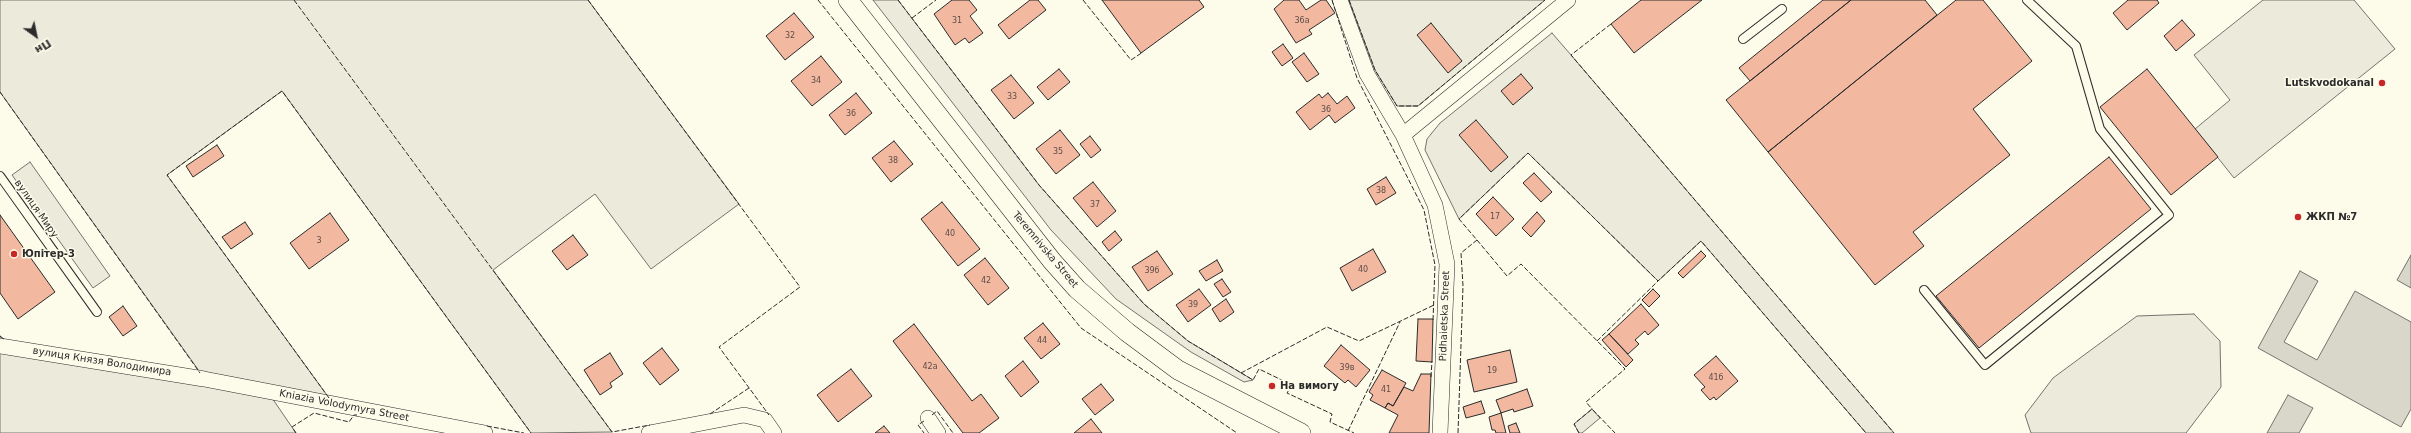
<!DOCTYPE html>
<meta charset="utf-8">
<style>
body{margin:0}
#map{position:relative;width:2411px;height:433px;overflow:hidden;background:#fdfbea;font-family:"DejaVu Sans",sans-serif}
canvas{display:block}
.north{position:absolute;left:16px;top:16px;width:40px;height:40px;-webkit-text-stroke:3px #fdfbea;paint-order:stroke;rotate:147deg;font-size:11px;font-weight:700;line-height:16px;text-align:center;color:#2b2b2b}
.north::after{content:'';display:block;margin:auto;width:14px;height:18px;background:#2b2b2b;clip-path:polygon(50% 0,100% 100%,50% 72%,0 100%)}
</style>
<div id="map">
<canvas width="2411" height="433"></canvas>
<div class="north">Пн</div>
</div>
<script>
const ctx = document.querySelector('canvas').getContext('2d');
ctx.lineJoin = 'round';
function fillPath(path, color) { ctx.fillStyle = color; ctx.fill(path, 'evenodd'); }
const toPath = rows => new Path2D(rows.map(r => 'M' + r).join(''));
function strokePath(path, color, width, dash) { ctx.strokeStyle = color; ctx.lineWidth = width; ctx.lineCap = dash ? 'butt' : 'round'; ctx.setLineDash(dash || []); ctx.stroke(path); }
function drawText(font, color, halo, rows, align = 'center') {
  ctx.font = font + ' "DejaVu Sans",sans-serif'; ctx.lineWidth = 3; ctx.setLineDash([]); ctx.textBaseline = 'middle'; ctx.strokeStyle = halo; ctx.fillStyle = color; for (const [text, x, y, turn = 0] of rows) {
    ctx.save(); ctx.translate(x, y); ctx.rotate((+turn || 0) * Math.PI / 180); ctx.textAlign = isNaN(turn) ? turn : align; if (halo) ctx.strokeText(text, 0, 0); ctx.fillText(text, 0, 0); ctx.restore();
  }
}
const green = toPath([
 [0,0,588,0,739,204,651,269,595,194,493,270,612,432,531,433,282,91,167,175,329,398,202,375,0,92,0,0],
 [873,0,898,0,1039,185,1144,304,1188,341,1253,380,1244,382,1191,352,1116,299,1051,230,873,0],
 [1349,0,1545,0,1418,106,1397,106,1375,70,1349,0],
 [2263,0,2354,0,2395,49,2234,178,2195,129,2230,100,2194,55,2263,0],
 [1552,33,1571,55,1894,433,1866,433,1701,241,1658,281,1528,153,1459,219,1425,150,1427,139,1440,123,1552,33],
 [2194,314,2220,341,2221,387,2186,433,2031,433,2025,415,2053,378,2137,316,2194,314],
 [0,336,2,339,272,398,296,433,0,433,0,336],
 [1592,409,1600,418,1582,433,1579,433,1574,424,1592,409]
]);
fillPath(green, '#ecebdb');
strokePath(green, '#74746e', 1);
const parking = toPath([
 [30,162,110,276,93,288,12,175,30,162]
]);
fillPath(parking, '#eceadb');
strokePath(parking, '#74746e', 1);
const water = toPath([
 [2411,255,2411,288,2397,280,2411,255],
 [2300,271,2318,281,2284,342,2317,360,2355,291,2411,322,2411,409,2401,427,2258,348,2300,271],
 [2288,395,2313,408,2299,433,2267,433,2288,395]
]);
fillPath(water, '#d8d7c9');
strokePath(water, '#74746e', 1);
const building = toPath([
 [952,0,969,0,977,10,970,16,983,33,969,43,965,38,955,45,934,14,952,0],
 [1030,0,1038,0,1046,10,1009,39,998,25,1030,0],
 [1102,0,1199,0,1204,7,1141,53,1102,0],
 [1284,0,1299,0,1306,10,1321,0,1326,0,1335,13,1309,30,1312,34,1296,43,1274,9,1284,0],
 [1641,0,1702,0,1634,53,1611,24,1641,0],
 [1823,0,1851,0,1750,81,1739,68,1823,0],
 [1851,0,1925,0,1937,15,1768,152,1726,100,1851,0],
 [1956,0,1983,0,2032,61,1973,109,2010,155,1913,232,1924,246,1875,285,1768,152,1956,0],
 [2128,0,2157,0,2159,3,2127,30,2113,13,2128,0],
 [794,13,814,37,785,60,766,36,794,13],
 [2182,20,2195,35,2176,51,2164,36,2182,20],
 [1431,23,1462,61,1448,73,1417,35,1431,23],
 [1283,44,1293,58,1282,66,1272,52,1283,44],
 [1304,53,1319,74,1307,82,1292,62,1304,53],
 [821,56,842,82,812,106,791,81,821,56],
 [1059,69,1070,82,1048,100,1037,87,1059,69],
 [2147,69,2218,157,2171,195,2100,107,2147,69],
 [1521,74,1533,88,1513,105,1501,91,1521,74],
 [1011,75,1034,103,1014,119,991,90,1011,75],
 [856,93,872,113,845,135,829,115,856,93],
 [1328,93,1337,104,1347,96,1355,108,1335,123,1329,115,1310,130,1296,112,1319,94,1322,98,1328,93],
 [1476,120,1508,157,1491,172,1459,135,1476,120],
 [1060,130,1080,155,1056,174,1036,149,1060,130],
 [1090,136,1101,150,1091,158,1080,144,1090,136],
 [894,141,913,164,891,182,872,158,894,141],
 [217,145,224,156,193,177,186,166,217,145],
 [2109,157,2151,209,1979,348,1936,296,2109,157],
 [1534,173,1552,192,1541,202,1523,183,1534,173],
 [1386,177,1396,193,1376,205,1367,189,1386,177],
 [1093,182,1116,211,1097,227,1073,198,1093,182],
 [1493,197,1514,219,1496,236,1476,214,1493,197],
 [942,202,980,249,958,266,921,219,942,202],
 [1537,212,1545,221,1531,237,1522,228,1537,212],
 [330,213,349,240,309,269,290,243,330,213],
 [0,215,55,292,18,319,0,293,0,215],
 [245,222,253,234,231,249,222,237,245,222],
 [1115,231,1122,240,1109,251,1102,242,1115,231],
 [573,235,588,255,567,270,552,251,573,235],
 [1373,249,1386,272,1352,291,1340,268,1373,249],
 [1157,251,1173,274,1148,291,1132,267,1157,251],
 [1701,251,1706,256,1683,278,1678,273,1701,251],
 [985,258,1009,288,988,305,964,275,985,258],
 [1217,260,1223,271,1206,281,1199,271,1217,260],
 [1222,279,1231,292,1223,297,1214,284,1222,279],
 [1199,289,1211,305,1188,322,1176,305,1199,289],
 [1653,289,1660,296,1649,307,1642,300,1653,289],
 [1226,299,1234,312,1220,322,1212,309,1226,299],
 [1641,304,1659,325,1648,335,1645,331,1635,340,1639,344,1628,354,1609,334,1641,304],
 [123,306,137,326,123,336,109,317,123,306],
 [1418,319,1433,319,1432,362,1416,361,1418,319],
 [1043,323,1060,344,1041,359,1024,338,1043,323],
 [914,324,972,401,981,394,999,418,979,433,963,433,893,341,914,324],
 [1609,334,1633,360,1626,367,1602,340,1609,334],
 [1341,345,1370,370,1356,387,1348,380,1345,383,1324,366,1341,345],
 [662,348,679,370,660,385,643,363,662,348],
 [1510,350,1517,382,1474,392,1467,360,1510,350],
 [610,353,623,374,610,383,612,387,600,395,584,370,610,353],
 [1716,356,1738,381,1716,400,1714,397,1710,400,1701,390,1705,387,1694,375,1716,356],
 [1023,361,1039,382,1021,397,1005,376,1023,361],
 [851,369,872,396,838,422,817,395,851,369],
 [1382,370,1406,383,1393,406,1388,403,1385,408,1370,400,1373,395,1369,392,1382,370],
 [1421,374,1431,374,1429,433,1389,433,1398,415,1385,408,1388,403,1393,406,1404,387,1413,391,1421,374],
 [1101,384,1114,400,1095,415,1082,399,1101,384],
 [1527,389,1533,406,1514,412,1513,409,1501,413,1496,400,1527,389],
 [1481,401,1485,413,1466,418,1463,407,1481,401],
 [1501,413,1506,433,1496,433,1495,430,1492,430,1489,417,1501,413],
 [1091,419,1102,433,1074,433,1091,419],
 [1516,423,1520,433,1510,433,1508,426,1516,423],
 [884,426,890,433,875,433,884,426]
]);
fillPath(building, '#f2b8a0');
strokePath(building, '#2b2b2b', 1);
const service = toPath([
 [1743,39,1782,9],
 [0,176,97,312],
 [1924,290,1985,365,2169,215,2100,129,2076,46,2027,0]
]);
const minor = toPath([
 [1340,0,1367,74,1403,135,1435,205,1447,264,1440,433],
 [1403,135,1568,0],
 [0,346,204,379,485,433],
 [928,418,938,433],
 [649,433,744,415,765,420,774,433]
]);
const tertiary = toPath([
 [848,0,1052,261,1077,289,1127,332,1178,370,1301,433]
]);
strokePath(service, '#2b2b2b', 10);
strokePath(minor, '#2b2b2b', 16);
strokePath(tertiary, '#2b2b2b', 20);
strokePath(service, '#fdfbea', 8);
strokePath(minor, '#fdfbea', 15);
strokePath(tertiary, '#fdfbea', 19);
strokePath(toPath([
 [294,0,612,432,650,425],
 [588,0,800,287,719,347,769,415],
 [818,0,1081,328,1237,433],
 [898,0,1039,185,1144,304,1188,341,1253,380,1259,369,1292,385,1287,393,1332,414,1330,422,1354,433],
 [1083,0,1131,60,1143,52],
 [1332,0,1357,78,1424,210,1435,265,1433,321],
 [1349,0,1375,70,1397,106,1418,106,1545,0],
 [912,18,936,0],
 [1611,24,1571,55,1894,433],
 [0,92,200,373],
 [1477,240,1507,276,1521,264,1625,369,1586,402,1592,409],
 [0,336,5,340],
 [1597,341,1658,281],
 [1241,373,1327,327,1359,341,1434,305],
 [1431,377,1432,361],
 [329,398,167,175,282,91,531,433],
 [710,414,749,388],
 [932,415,937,411,953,433],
 [924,421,918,425,924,433],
 [487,426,524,433],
 [1348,431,1400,322],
 [296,433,292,427,314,413,349,422,354,415,357,415],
 [1458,433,1463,286,1461,253,1477,240,1459,219,1528,153,1658,281,1701,241,1866,433],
 [1579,433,1574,424,1592,409,1615,433]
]), '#2b2b2b', 1, [5, 2]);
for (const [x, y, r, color] of [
 [2382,83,4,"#c62828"],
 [2298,217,4,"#c62828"],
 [14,254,4,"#c62828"],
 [1272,386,4,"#c62828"]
]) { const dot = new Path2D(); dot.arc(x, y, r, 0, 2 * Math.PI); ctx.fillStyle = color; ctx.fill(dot); strokePath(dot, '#fdfbea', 1.5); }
drawText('8px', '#5d4e48', null, [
 ["31",957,21],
 ["36а",1302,21],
 ["32",790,36],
 ["34",816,81],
 ["33",1012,97],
 ["36",1326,110],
 ["36",851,114],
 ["35",1058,152],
 ["38",893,161],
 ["38",1381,191],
 ["37",1095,205],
 ["17",1495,217],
 ["40",950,234],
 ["3",319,241],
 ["40",1363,270],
 ["39б",1152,271],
 ["42",986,281],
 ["39",1193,305],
 ["44",1042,341],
 ["42а",930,367],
 ["39в",1347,368],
 ["19",1492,371],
 ["41б",1716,378],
 ["41",1386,390]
]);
drawText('bold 10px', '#2b2b2b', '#fdfbea', [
 ["Lutskvodokanal",2374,83,"right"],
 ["ЖКП №7",2306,217],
 ["Юпітер-3",22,254],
 ["На вимогу",1280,386]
], 'left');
drawText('10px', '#2b2b2b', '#fdfbea', [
 ["вулиця Миру",36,209,55],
 ["Teremnivska Street",1045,250,50],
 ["Pidhaietska Street",1445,316,-88],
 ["вулиця Князя Володимира",102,362,9],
 ["Kniazia Volodymyra Street",344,406,11]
]);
</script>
